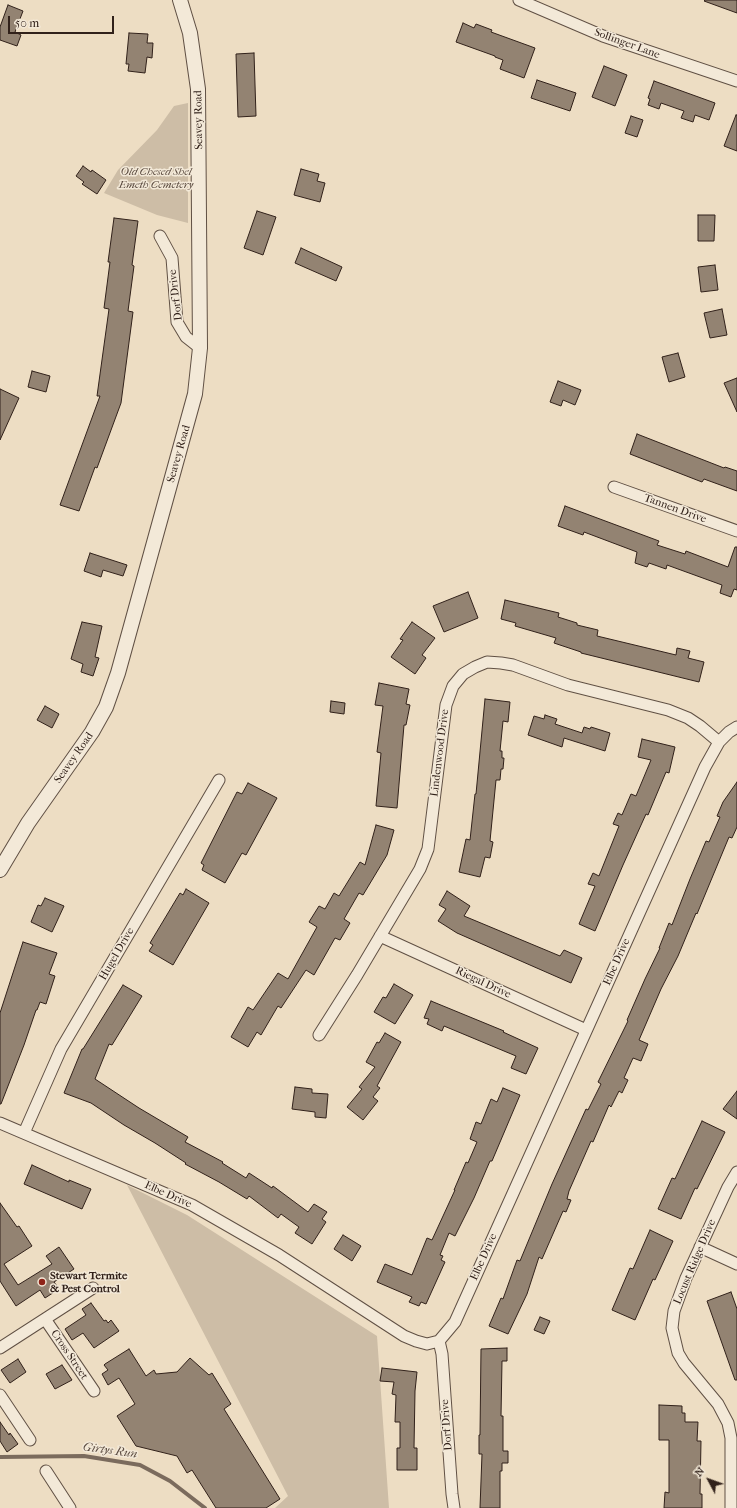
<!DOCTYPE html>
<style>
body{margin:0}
#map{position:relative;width:737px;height:1508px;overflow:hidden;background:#edddc3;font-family:"IM FELL French Canon",serif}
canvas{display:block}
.north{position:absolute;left:689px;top:1460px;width:40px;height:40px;-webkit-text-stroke:3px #f3e9d8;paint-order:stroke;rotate:311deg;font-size:11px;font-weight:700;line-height:16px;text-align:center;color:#31211a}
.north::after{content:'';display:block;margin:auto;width:14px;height:18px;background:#31211a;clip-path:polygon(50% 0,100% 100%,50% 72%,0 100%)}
.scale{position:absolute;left:8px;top:16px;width:106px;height:18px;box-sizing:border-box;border:2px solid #31211a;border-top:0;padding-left:5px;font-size:12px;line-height:14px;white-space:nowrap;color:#31211a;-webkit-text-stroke:3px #f3e9d8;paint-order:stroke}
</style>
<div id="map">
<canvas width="737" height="1508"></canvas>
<div class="north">N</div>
<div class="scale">50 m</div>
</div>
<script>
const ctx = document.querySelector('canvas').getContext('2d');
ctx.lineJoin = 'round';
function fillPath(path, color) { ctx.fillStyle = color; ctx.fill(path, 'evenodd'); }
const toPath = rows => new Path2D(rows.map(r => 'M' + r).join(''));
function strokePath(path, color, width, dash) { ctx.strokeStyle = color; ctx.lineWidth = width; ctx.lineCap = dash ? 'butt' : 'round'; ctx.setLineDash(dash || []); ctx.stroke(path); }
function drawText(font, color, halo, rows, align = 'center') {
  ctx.font = font + ' "IM FELL French Canon",serif'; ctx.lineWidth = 3; ctx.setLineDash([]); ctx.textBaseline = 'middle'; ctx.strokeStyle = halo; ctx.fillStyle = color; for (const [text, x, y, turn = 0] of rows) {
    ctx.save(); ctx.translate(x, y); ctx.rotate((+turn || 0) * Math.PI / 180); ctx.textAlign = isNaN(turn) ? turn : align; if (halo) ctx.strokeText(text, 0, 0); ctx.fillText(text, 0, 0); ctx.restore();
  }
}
fillPath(toPath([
 [188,103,188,223,157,215,104,193,118,170,157,130,174,106],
 [127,1185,187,1215,377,1336,389,1508,275,1508,288,1496]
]), '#cdbda6');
strokePath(toPath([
 [0,1457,84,1456,140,1465,170,1481,205,1508]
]), '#7b6b5d', 4);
const building = toPath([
 [705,0,737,0,737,13,704,1,705,0],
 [8,5,23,11,15,32,21,35,17,46,0,40,0,27,8,5],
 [463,23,474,28,476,24,492,30,491,32,535,48,524,78,500,69,503,60,495,57,495,56,456,42,463,23],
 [129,33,148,34,147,43,153,43,152,58,147,57,145,73,128,71,129,64,126,64,129,33],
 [254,53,256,116,238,117,236,54,254,53],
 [604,66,627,75,615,106,592,97,604,66],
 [537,80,576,93,570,111,531,98,537,80],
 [654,81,715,103,709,120,695,115,693,122,681,118,684,111,661,103,659,109,648,105,650,99,648,98,654,81],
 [736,115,737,115,737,151,724,146,736,115],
 [631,116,643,120,637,137,625,133,631,116],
 [83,166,91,172,92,170,106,180,97,194,82,184,84,182,76,176,83,166],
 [301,169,319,174,317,181,325,183,320,202,294,195,301,169],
 [257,211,276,217,263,255,244,248,257,211],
 [698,215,715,215,714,241,698,241,698,215],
 [114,218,138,221,132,265,134,266,128,311,133,312,121,403,97,468,95,467,79,511,60,505,100,396,97,396,109,309,104,308,110,262,108,262,114,218],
 [301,248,342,267,336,281,295,263,301,248],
 [715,265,718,290,701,292,698,267,715,265],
 [722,309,727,335,710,338,704,313,722,309],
 [678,353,685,377,669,382,662,357,678,353],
 [32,371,50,376,46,392,28,387,32,371],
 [737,378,737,412,724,383,737,378],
 [558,381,581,390,575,405,563,400,561,406,550,402,558,381],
 [0,389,19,398,0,440,0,389],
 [637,434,724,468,725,467,737,471,737,491,704,479,702,482,630,454,637,434],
 [565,506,659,541,657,545,685,554,686,551,728,567,735,547,737,547,737,590,734,589,731,597,720,593,722,585,667,565,666,569,649,563,647,567,635,563,637,552,584,532,583,535,558,526,565,506],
 [90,553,127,565,123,576,103,570,101,577,84,571,90,553],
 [468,592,478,618,444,632,433,606,468,592],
 [505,600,559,613,558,617,577,623,577,625,598,630,597,636,676,655,677,648,690,651,688,658,704,662,699,682,581,653,581,652,554,643,556,638,515,626,516,623,501,619,505,600],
 [82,622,102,626,95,657,99,658,93,676,81,672,83,664,71,659,82,622],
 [412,622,435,638,422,655,426,658,415,674,391,657,403,640,400,639,412,622],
 [379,683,409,689,406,704,410,705,406,725,404,725,397,808,376,806,381,753,377,752,383,706,375,705,379,683],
 [485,699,510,702,508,722,503,721,500,751,502,751,502,758,504,758,503,769,501,769,500,780,496,780,490,841,493,842,490,858,485,857,480,877,459,872,466,839,470,840,475,794,476,794,485,699],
 [331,701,345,703,344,714,330,712,331,701],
 [45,706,59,714,52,728,37,720,45,706],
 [545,715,557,719,555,724,582,733,584,727,590,729,591,727,610,733,605,751,564,738,562,747,528,735,534,716,544,719,545,715],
 [642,739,675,747,669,773,666,772,648,815,646,814,623,865,595,931,579,924,595,886,588,884,593,873,599,876,619,826,613,824,618,813,622,815,631,794,636,796,651,760,638,757,642,739],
 [737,782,737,827,732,838,729,837,697,914,696,913,678,956,661,989,639,1040,648,1044,641,1061,633,1058,624,1078,628,1080,622,1093,619,1091,611,1107,609,1105,593,1142,591,1141,569,1191,567,1199,571,1200,566,1212,563,1211,542,1259,539,1257,527,1294,508,1334,489,1326,501,1298,503,1299,517,1260,520,1261,552,1184,586,1109,588,1110,601,1084,598,1082,628,1021,627,1020,645,979,660,948,659,948,669,923,672,925,690,879,706,841,709,842,720,817,717,816,723,802,737,782],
 [248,783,277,798,246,855,242,853,225,883,202,870,204,865,201,863,237,792,242,794,248,783],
 [376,825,394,830,387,855,363,895,359,893,344,919,350,923,340,940,335,938,314,975,306,970,281,1008,278,1006,261,1035,257,1032,248,1047,231,1037,248,1007,253,1010,278,973,288,979,317,927,309,922,319,906,325,909,334,893,339,896,360,862,365,865,376,825],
 [186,889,209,903,173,965,149,951,153,945,150,943,180,893,183,895,186,889],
 [447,891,470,906,464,916,560,956,564,950,582,958,571,983,457,933,438,921,446,909,439,905,447,891],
 [45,898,64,906,52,932,31,922,38,905,41,906,45,898],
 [23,942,57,953,49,974,55,976,46,1004,40,1002,37,1010,36,1010,24,1045,1,1104,0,1104,0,1013,23,942],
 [394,984,413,995,395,1024,374,1012,383,997,386,998,394,984],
 [123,985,142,996,112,1045,109,1044,95,1079,139,1108,188,1137,185,1142,223,1162,222,1163,246,1178,249,1173,272,1188,273,1186,308,1212,314,1204,327,1212,322,1219,326,1222,312,1244,295,1233,299,1227,281,1214,278,1218,249,1196,247,1199,219,1182,185,1164,186,1163,155,1143,124,1125,91,1103,64,1093,82,1049,83,1049,123,985],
 [431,1001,504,1031,503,1032,538,1048,526,1074,511,1068,516,1056,444,1026,442,1031,427,1024,429,1019,424,1018,431,1001],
 [385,1033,401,1042,377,1086,380,1088,373,1097,378,1101,363,1120,347,1107,362,1089,359,1087,375,1067,366,1062,377,1042,379,1043,385,1033],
 [295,1087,312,1089,312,1093,328,1094,326,1118,315,1117,315,1112,292,1109,295,1087],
 [503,1088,520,1095,492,1161,490,1161,474,1198,455,1236,449,1233,440,1255,443,1256,441,1260,445,1262,426,1304,421,1302,419,1306,409,1302,412,1297,377,1282,385,1264,412,1275,427,1238,432,1240,455,1190,454,1190,466,1162,468,1163,477,1142,470,1139,476,1122,481,1124,491,1099,497,1102,503,1088],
 [737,1091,737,1119,723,1109,737,1091],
 [702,1121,725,1132,697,1189,695,1188,681,1219,658,1209,672,1178,675,1179,702,1121],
 [32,1165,69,1182,69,1180,91,1189,82,1209,24,1184,32,1165],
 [0,1203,17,1227,19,1226,32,1246,4,1264,18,1285,52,1264,46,1256,59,1247,74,1269,54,1282,59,1289,45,1298,40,1290,16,1306,0,1281,0,1203],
 [650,1230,673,1241,655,1280,653,1279,635,1320,612,1310,630,1268,633,1269,650,1230],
 [343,1235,361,1246,352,1261,334,1249,343,1235],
 [731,1292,737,1309,737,1380,735,1380,707,1301,731,1292],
 [91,1303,104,1321,106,1320,108,1323,111,1320,119,1331,94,1348,83,1333,72,1340,65,1329,86,1315,82,1309,91,1303],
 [540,1317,550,1321,544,1334,534,1330,540,1317],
 [507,1348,507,1361,502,1361,501,1416,503,1416,503,1451,508,1451,508,1463,502,1463,502,1471,500,1471,500,1508,480,1508,482,1454,479,1454,479,1435,480,1435,481,1349,507,1348],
 [129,1349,146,1376,154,1370,156,1374,177,1372,190,1358,209,1375,212,1373,231,1404,224,1409,280,1499,266,1508,216,1508,192,1470,187,1473,177,1456,136,1446,117,1416,135,1404,119,1378,108,1385,102,1374,108,1370,104,1365,105,1364,129,1349],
 [18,1359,26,1372,10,1383,1,1370,18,1359],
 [62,1365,72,1380,55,1389,46,1374,62,1365],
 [382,1368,417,1372,415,1391,414,1448,417,1448,417,1470,397,1470,397,1448,400,1448,400,1422,395,1422,396,1395,392,1394,394,1382,380,1381,382,1368],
 [659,1405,682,1406,682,1413,685,1413,685,1422,698,1422,697,1441,701,1441,700,1494,702,1494,702,1508,664,1508,665,1492,669,1493,669,1440,659,1440,659,1405],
 [0,1422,9,1435,10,1433,18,1444,7,1452,0,1441,0,1422]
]);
fillPath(building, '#938372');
strokePath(building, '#31211a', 1);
const minor = toPath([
 [519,0,603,36,737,81],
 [160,236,172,258,177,322,186,337,200,348],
 [614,487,737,531],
 [380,936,586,1030],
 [319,1035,357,975,420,869,428,849,446,705,453,686,463,674,475,667,487,662,501,663,513,665,568,685,668,710,688,718,700,726,719,742],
 [0,1123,192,1205,279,1255,404,1336,416,1341,427,1344,439,1341,455,1322,705,767,719,742,729,732,737,727],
 [24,1133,61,1049,219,780],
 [700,1247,737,1264],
 [45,1319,94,1391],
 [439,1341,442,1354,452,1494,454,1508],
 [0,1348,93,1288],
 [0,1395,30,1440],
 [46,1471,70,1508],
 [731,1508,731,1438,728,1423,718,1404,684,1363,678,1353,672,1328,674,1311,686,1278,728,1187,737,1172]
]);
const tertiary = toPath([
 [0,870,28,823,92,732,106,707,118,673,195,394,200,348,198,89,190,33,180,0]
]);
strokePath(minor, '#605044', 13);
strokePath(tertiary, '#605044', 16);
strokePath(minor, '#f3e9d8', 11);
strokePath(tertiary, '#f3e9d8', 14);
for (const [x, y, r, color] of [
 [42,1282,4,"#8f2418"]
]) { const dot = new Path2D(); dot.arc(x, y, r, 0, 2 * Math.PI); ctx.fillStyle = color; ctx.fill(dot); strokePath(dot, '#f3e9d8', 1.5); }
drawText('11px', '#31211a', '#f3e9d8', [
 ["Sollinger Lane",627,44,20],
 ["Seavey Road",199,120,-91],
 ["Dorf Drive",176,295,-97],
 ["Seavey Road",179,454,-74],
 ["Tannen Drive",675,509,20],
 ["Lindenwood Drive",440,753,-83],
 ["Seavey Road",74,758,-55],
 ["Hugel Drive",117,954,-60],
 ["Elbe Drive",617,962,-66],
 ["Riegal Drive",483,983,25],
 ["Elbe Drive",168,1195,24],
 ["Elbe Drive",484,1257,-66],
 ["Locust Ridge Drive",695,1262,-67],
 ["Cross Street",69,1355,56],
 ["Dorf Drive",447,1425,-94]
]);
drawText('italic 11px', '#58483d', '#f3e9d8', [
 ["Old Chesed Shel",156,172],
 ["Emeth Cemetery",156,185]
]);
drawText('bold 11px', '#31211a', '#f3e9d8', [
 ["Stewart Termite",50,1276],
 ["& Pest Control",50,1289]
], 'left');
drawText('italic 12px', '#5c4c41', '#f3e9d8', [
 ["Girtys Run",110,1451,8]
]);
</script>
